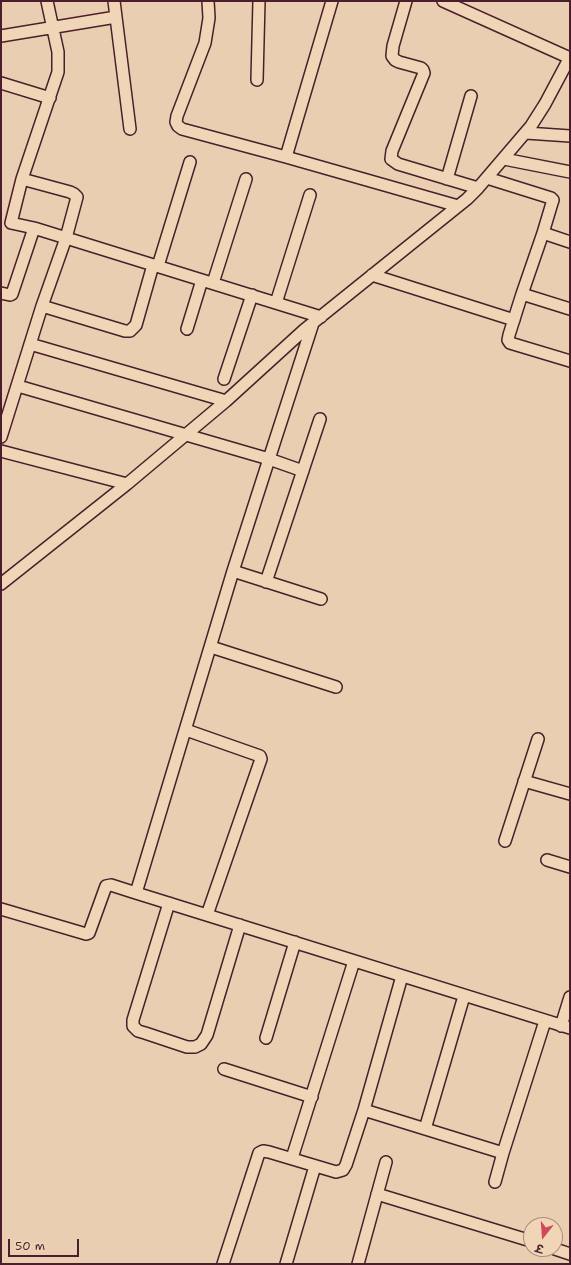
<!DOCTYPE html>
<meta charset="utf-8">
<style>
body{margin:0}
#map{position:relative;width:571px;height:1265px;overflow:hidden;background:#e9ceb1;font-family:"Shantell Sans","Playpen Sans Deva",sans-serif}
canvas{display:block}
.frame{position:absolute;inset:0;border:2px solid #4a1f2b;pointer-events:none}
.north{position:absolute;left:523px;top:1217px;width:40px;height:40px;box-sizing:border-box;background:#f0d5b7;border:1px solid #ae8c7f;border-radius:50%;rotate:197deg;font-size:11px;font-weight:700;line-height:16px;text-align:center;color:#4a1f2b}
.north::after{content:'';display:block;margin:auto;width:14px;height:18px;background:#d1495b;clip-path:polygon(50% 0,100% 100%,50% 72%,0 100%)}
.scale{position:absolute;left:8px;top:1239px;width:71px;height:18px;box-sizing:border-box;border:2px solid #4a1f2b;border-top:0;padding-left:5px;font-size:12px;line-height:14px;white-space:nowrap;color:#4a1f2b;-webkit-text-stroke:3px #f0d5b7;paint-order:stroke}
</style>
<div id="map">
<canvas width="571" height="1265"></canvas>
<div class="frame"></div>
<div class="north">उ</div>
<div class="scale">50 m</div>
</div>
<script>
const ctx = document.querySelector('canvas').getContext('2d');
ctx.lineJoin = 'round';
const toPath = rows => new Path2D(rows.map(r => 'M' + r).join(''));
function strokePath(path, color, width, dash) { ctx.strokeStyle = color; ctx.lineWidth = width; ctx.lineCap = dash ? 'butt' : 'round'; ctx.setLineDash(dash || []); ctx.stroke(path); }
const minor = toPath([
 [47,1,58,52,58,72,22,179,11,223,34,228,321,317],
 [208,1,209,18,205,43,177,116,176,122,178,126,182,129,286,157,458,206],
 [406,1,393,46,392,56,395,60,399,62,421,68,423,70,424,73,392,151,391,159,398,164,478,188],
 [443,1,570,58],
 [116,17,130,129],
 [1,36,116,17,114,1],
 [257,80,259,1],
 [1,83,50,98],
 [526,133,570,136],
 [286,157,332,1],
 [504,159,570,172],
 [487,178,551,198,553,200,552,203,543,233,570,242],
 [22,179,70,192,74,194,77,197,66,238,42,306,125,331,130,331,136,325,153,265],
 [447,179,471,96],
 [543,233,522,294,570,309],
 [158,266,190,162],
 [372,275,514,320],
 [213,283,246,179],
 [1,293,10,295,12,294,34,228],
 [522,294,509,335,508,340,510,343,570,361],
 [276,303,310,195],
 [187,329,202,280],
 [30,344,226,401],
 [224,379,252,295],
 [18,386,269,459,313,323],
 [1,437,42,306],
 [1,451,127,484],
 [303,471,269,459,233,571,136,893,570,1028],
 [233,571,321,599],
 [266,582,320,419],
 [1,584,127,484,226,401,304,330,467,199,478,188,531,126,545,104,570,57],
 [211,647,336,687],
 [186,730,260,756,261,759,207,915],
 [524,781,570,794],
 [505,841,538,739],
 [547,860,570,867],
 [169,903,133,1020,133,1026,138,1031,145,1033,187,1047,195,1047,201,1044,207,1035,240,925],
 [1,909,86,934,89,933,106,886,111,885,136,893],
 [561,1026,570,997],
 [266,1038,295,942],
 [224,1069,312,1097],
 [364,1110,503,1153,545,1021],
 [425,1129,464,996],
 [292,1158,354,961],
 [495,1182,503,1153],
 [377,1194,531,1241],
 [555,1249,570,1254],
 [223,1264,259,1153,263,1151,269,1152,336,1172,343,1170,346,1165,364,1110,402,976],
 [286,1264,315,1166],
 [358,1264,386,1162]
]);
strokePath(minor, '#4a1f2b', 14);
strokePath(minor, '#f0d5b7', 11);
</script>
